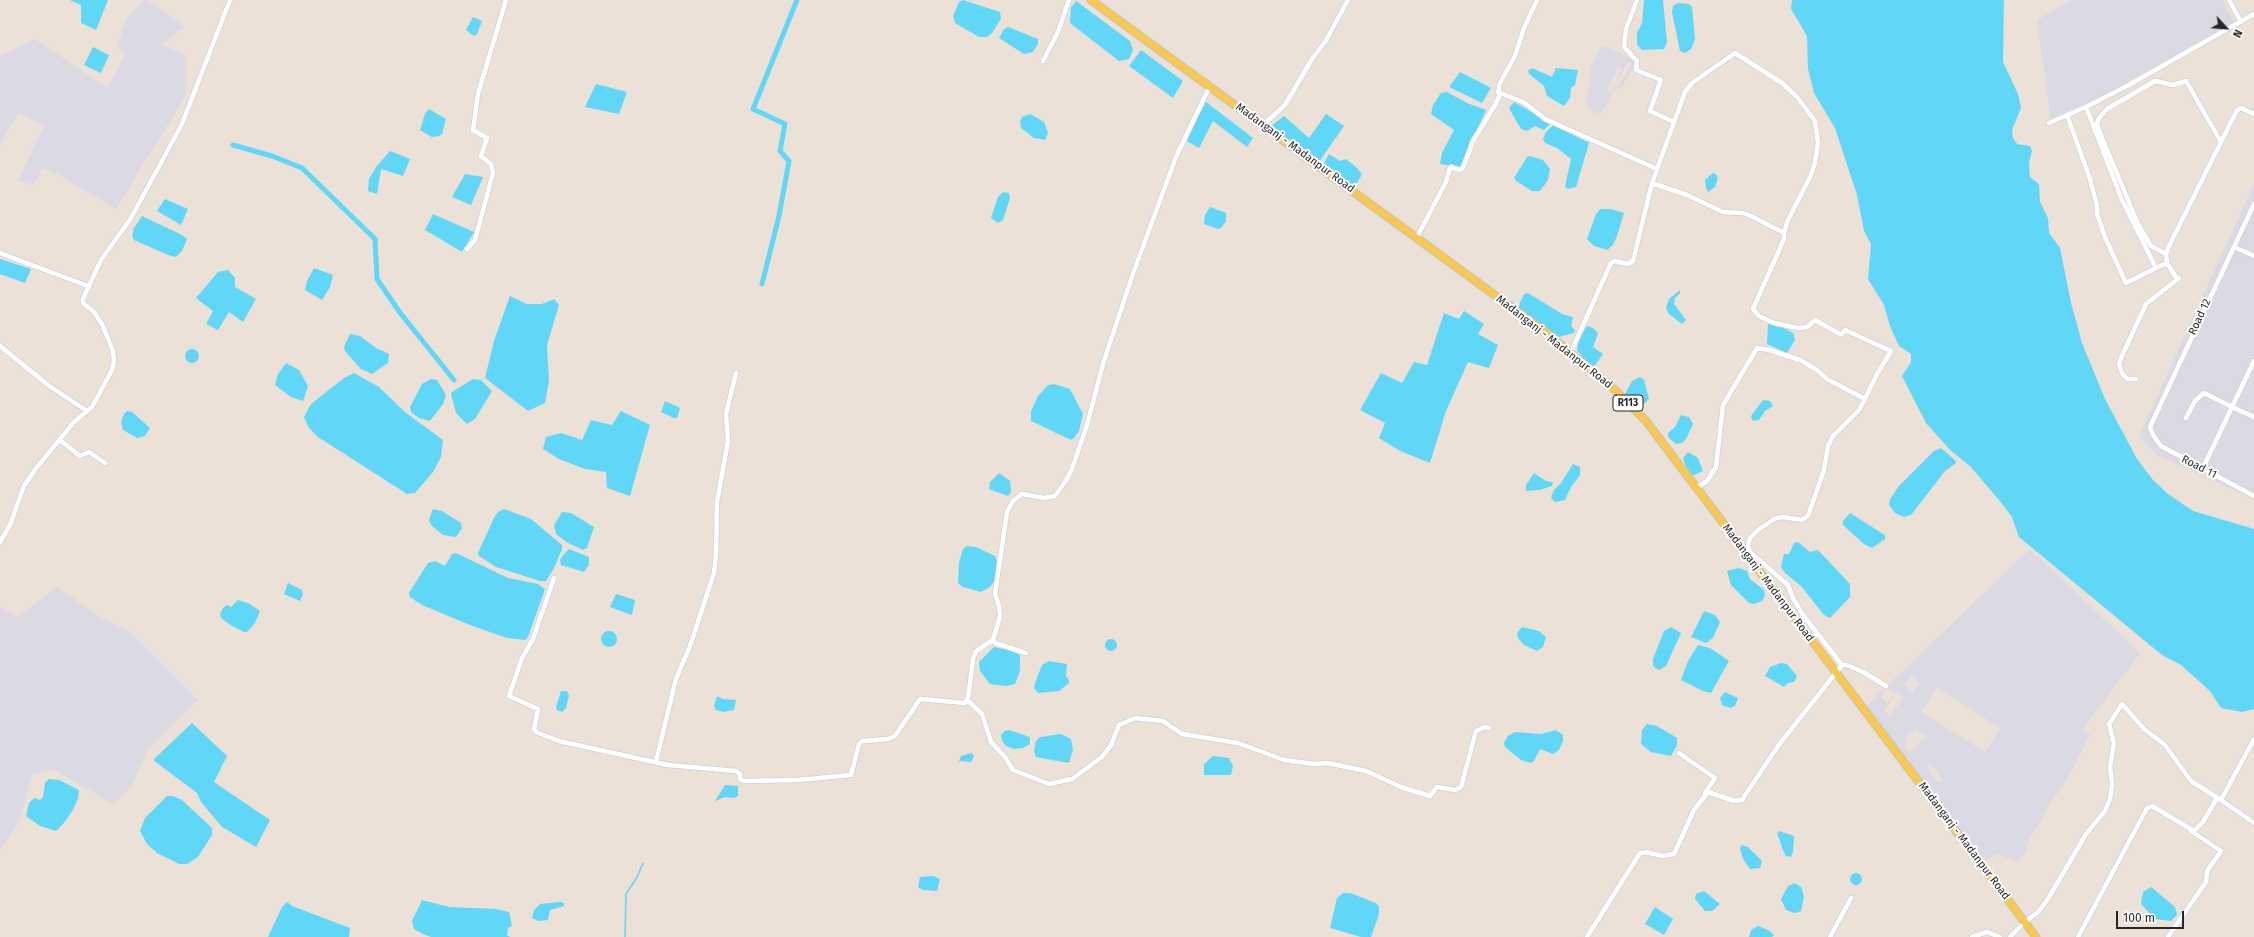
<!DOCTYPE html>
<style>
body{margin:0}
#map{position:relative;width:2254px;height:937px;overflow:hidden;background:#ebe1d7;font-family:"Fira Sans",sans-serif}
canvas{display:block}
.north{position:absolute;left:2206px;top:8px;width:40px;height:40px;-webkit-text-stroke:3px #fff;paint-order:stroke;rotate:116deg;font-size:11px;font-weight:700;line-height:16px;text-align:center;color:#272727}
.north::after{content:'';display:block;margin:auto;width:14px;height:18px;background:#272727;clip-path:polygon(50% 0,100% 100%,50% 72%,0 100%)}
.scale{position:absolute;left:2116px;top:911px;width:68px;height:18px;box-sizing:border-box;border:2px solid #272727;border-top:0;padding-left:5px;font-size:12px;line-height:14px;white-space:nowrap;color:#272727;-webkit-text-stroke:3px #fff;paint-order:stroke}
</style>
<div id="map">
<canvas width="2254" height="937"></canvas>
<div class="north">N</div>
<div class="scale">100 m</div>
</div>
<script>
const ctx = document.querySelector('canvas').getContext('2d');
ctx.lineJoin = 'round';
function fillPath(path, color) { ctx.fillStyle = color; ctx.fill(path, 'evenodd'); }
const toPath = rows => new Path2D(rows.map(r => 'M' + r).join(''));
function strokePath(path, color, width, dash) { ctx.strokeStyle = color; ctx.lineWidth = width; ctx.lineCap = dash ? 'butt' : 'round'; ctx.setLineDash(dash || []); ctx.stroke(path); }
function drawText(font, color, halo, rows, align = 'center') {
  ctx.font = font + ' "Fira Sans",sans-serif'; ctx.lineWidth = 4; ctx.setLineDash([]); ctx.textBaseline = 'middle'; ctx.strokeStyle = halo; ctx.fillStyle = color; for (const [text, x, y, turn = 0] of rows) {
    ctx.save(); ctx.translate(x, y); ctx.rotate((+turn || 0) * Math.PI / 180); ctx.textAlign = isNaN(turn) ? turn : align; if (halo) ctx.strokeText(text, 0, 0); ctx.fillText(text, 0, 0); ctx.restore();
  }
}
fillPath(toPath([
 [144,0,148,0,184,27,162,44,186,56,186,95,116,209,59,175,42,168,34,185,18,181,44,125,18,113,0,145,0,56,35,39,108,88,125,55,117,45,127,18],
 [2072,0,2222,0,2235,23,2108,93,2051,118,2037,20],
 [1604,46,1621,53,1634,62,1633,67,1623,85,1612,92,1604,109,1598,114,1589,109,1586,103,1591,69,1597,53],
 [1628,61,1632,63,1616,89,1614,88],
 [1618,67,1622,69,1611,93,1607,91],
 [2254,184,2254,499,2157,455,2139,436],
 [2030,549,2140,653,2082,730,2090,734,2067,780,2049,805,2027,844,2027,848,2018,862,1998,854,1979,863,1865,707],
 [1912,676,1920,683,1912,692,1904,685],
 [1937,687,2000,728,1985,752,1921,712],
 [1886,688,1895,693,1888,703,1881,697],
 [1896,693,1903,698,1890,716,1884,711],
 [1915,730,1927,736,1909,753,1904,747,1908,742,1905,739],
 [1930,764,1943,779,1939,783,1926,768],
 [57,587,102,618,128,630,198,700,146,752,131,787,113,804,53,769,32,775,19,822,0,850,0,606,18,617]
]), '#dbd9e2');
fillPath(toPath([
 [70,0,108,0,96,30,81,23,81,5],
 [963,0,1000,12,1001,19,992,33,987,37,979,37,955,23,953,16,959,2],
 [1644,0,1663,0,1667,42,1664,49,1642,50,1637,45,1637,33,1642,23],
 [1792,0,2004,0,2003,62,2018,94,2021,108,2012,130,2013,138,2017,144,2030,146,2032,151,2029,163,2030,177,2039,184,2040,202,2048,218,2049,233,2060,248,2071,303,2082,343,2105,399,2137,459,2153,480,2168,494,2193,511,2254,529,2254,709,2242,712,2221,708,2210,691,2181,665,2162,655,2019,537,2012,517,1999,500,1970,466,1950,450,1926,423,1902,376,1911,362,1911,354,1899,346,1890,326,1884,305,1868,279,1871,244,1864,231,1857,195,1835,128,1814,93,1808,69,1807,36,1791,9],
 [1076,1,1130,41,1133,50,1129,59,1119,61,1070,23,1071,8],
 [1678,3,1689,4,1692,7,1695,39,1691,49,1685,53,1680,51,1672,12,1673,6],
 [473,17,482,21,477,34,474,36,466,30],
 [1008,27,1038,39,1038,44,1033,52,1024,54,999,38,1004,29],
 [93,47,109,55,101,73,84,65],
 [1141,50,1183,81,1173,98,1129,66],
 [1532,68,1552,77,1556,68,1578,70,1575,85,1571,88,1570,98,1564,106,1547,96,1544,86,1529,74,1528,71],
 [1460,72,1491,88,1482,103,1449,87],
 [596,84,627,92,619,114,585,107],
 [1447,92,1467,103,1486,110,1460,167,1440,164,1442,153,1454,130,1431,114,1433,105,1441,93],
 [1206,102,1253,138,1247,147,1213,121,1199,148,1185,140],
 [1514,102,1549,122,1549,125,1544,130,1535,126,1527,131,1521,129,1509,108],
 [429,109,446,119,442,134,439,136,432,137,420,130,425,114],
 [1030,114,1044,122,1048,133,1045,140,1034,138,1021,128,1020,121,1022,117],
 [1326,114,1344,126,1319,162,1271,126,1284,116,1309,138],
 [1553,125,1589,143,1576,187,1568,189,1565,187,1571,159,1557,148,1545,143,1543,139,1546,132],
 [390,151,410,159,403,176,381,169,377,194,368,191,369,179,377,166],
 [1329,154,1340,161,1346,159,1356,167,1362,174,1357,183,1353,185,1345,182,1323,165],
 [1530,156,1543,160,1550,169,1548,180,1540,191,1532,191,1516,181,1514,178,1527,157],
 [1713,173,1716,174,1718,178,1715,187,1708,192,1706,188,1705,180],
 [465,174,483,177,471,205,452,197],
 [1003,192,1009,193,1010,198,1003,220,998,223,991,218,998,197],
 [165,199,188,209,181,225,157,211],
 [1210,207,1226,213,1226,221,1221,228,1218,229,1204,224,1205,215],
 [1600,209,1611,209,1624,213,1617,236,1613,245,1607,250,1594,246,1587,239,1596,214],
 [433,214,474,232,462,252,425,230],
 [142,216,182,235,187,239,182,251,176,257,168,255,134,240,132,236,134,228],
 [0,259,31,269,25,283,0,274],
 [314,268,333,275,330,287,322,300,305,290,307,281],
 [228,270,235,278,235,287,256,299,243,322,229,312,218,330,206,324,213,311,196,298,218,272],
 [1680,290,1680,293,1675,298,1674,304,1686,320,1682,324,1669,314,1666,308,1669,299],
 [1528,293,1562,314,1573,317,1571,326,1575,330,1574,333,1559,337,1522,312,1519,308,1520,302,1524,294],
 [510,296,527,304,542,304,554,299,559,305,547,345,549,381,545,403,528,411,485,378,494,341],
 [1464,311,1484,324,1478,334,1498,345,1489,368,1468,362,1446,411,1430,463,1400,451,1379,438,1385,423,1360,410,1381,373,1402,383,1414,362,1427,365,1444,313,1459,319],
 [1770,323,1782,327,1793,333,1795,340,1787,353,1767,344,1768,325],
 [1587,326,1593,328,1598,333,1593,347,1603,354,1594,367,1589,365,1577,350,1579,339],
 [350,334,360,336,376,348,389,354,388,363,372,374,361,369,345,351,344,347],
 '185 356a7 7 0 1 1 14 0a7 7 0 1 1-14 0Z',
 [286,363,299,370,308,386,303,401,291,397,275,385,278,374],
 [354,373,379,387,406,413,443,440,441,457,433,472,415,493,407,494,318,437,309,428,304,417,311,404,344,378],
 [1640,377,1644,380,1649,399,1644,404,1633,406,1626,400,1625,394,1632,381],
 [431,379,437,380,446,395,443,404,430,421,419,418,411,412,410,407,422,384],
 [473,379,481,380,492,391,475,419,467,424,456,413,451,394,452,392],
 [1054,384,1070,389,1083,414,1079,431,1074,438,1071,440,1031,421,1031,411,1038,396,1048,385],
 [1763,400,1770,401,1773,406,1765,411,1759,420,1753,421,1751,416],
 [665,401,680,408,677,418,674,418,661,412],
 [127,411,132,412,150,428,145,436,137,438,123,430,121,422,124,414],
 [621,411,650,425,630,496,607,488,606,472,585,469,559,459,543,449,546,437,561,433,582,440,591,420,612,425],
 [1681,415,1689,417,1693,424,1686,439,1682,443,1676,444,1668,437,1668,433,1675,427],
 [1941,448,1956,461,1956,463,1945,471,1911,515,1904,517,1895,513,1889,505,1890,499,1899,486,1934,451],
 [1688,452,1698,458,1703,471,1694,475,1688,473,1683,458],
 [1573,464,1580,467,1580,475,1571,487,1565,500,1555,502,1551,498,1554,490,1561,483],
 [999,473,1010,481,1011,492,1008,496,989,489,990,482],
 [1534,473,1546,481,1553,482,1552,486,1540,490,1526,491,1526,485],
 [433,509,442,511,461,523,462,528,456,537,443,535,432,526,429,520],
 [504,509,531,519,562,545,562,549,554,568,546,581,540,581,496,567,479,556,478,553,494,518,498,512],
 [562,512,571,513,594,527,587,548,583,550,568,543,556,534,554,525],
 [1850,513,1883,534,1885,535,1885,539,1872,548,1864,544,1843,525,1843,521],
 [1798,542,1810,552,1818,550,1850,584,1850,597,1830,618,1824,615,1801,586,1785,573,1781,567,1784,554,1789,554,1794,543],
 [967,546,976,547,995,556,997,562,996,578,990,587,981,592,963,587,958,583,959,563,963,549],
 [569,549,589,557,589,565,584,572,561,565,560,560,563,555],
 [456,553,508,578,538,584,545,589,528,637,525,640,507,638,470,625,422,605,410,597,409,593,428,563,435,561,445,566,452,554],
 [1739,568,1747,571,1750,579,1764,590,1765,596,1762,601,1754,604,1749,603,1731,585,1727,571],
 [288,583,302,590,303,594,300,601,284,594],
 [616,594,635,600,632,615,610,607],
 [238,600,250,604,260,611,255,623,247,632,244,632,232,626,221,618,220,614,223,608,227,605,231,607],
 [1704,611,1715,615,1720,622,1713,638,1706,643,1691,637],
 [1522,627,1539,631,1546,637,1543,647,1537,651,1524,645,1518,638,1517,633],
 [1671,627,1681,633,1666,666,1659,670,1653,666,1653,659,1664,631],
 '601 639a8 8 0 1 1 16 0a8 8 0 1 1-16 0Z',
 '1105 645a6 6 0 1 1 12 0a6 6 0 1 1-12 0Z',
 [1698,645,1710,648,1729,661,1711,693,1703,691,1681,680,1688,661],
 [994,647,1008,650,1020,655,1020,671,1015,684,1006,686,990,684,980,671,979,662],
 [1049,661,1067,664,1066,676,1069,680,1069,683,1059,691,1038,693,1034,688,1035,683,1042,665],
 [1781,663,1787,664,1797,676,1794,682,1788,683,1784,687,1765,676,1770,667],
 [561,691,567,691,569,695,566,708,562,712,557,710,556,707],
 [1725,692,1738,698,1735,706,1730,708,1722,705,1720,698],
 [717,696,723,699,736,700,734,710,724,712,716,710,714,706],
 [192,723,227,756,214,782,270,820,256,847,222,827,201,802,197,793,153,760],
 [1647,724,1657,726,1677,738,1677,745,1671,756,1651,752,1641,744,1642,730],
 [1009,730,1030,737,1030,744,1023,748,1014,749,1006,746,1002,741,1001,735,1005,731],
 [1556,730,1563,735,1563,741,1559,750,1553,754,1540,749,1534,761,1531,763,1521,760,1505,747,1504,743,1508,736,1515,732,1541,734],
 [1061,734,1071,739,1073,750,1069,763,1036,757,1034,750,1036,741,1040,737],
 [971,753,974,756,971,762,959,761,961,756],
 [1213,756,1229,758,1233,766,1231,775,1204,775,1204,764],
 [49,779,59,780,79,790,78,798,73,810,63,824,56,831,40,826,26,816,29,803,34,798,40,800,43,797,45,783],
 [725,785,738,786,738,796,734,798,725,797,715,801],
 [167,796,173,796,182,800,212,828,212,835,198,857,187,864,179,864,157,853,147,844,140,831,145,818],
 [1779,831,1794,836,1793,852,1791,857,1786,856,1783,850,1777,833],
 [1742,845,1748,847,1762,861,1760,868,1750,869,1743,859,1740,848],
 '1850 879a6 6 0 1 1 12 0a6 6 0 1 1-12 0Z',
 [933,876,940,879,937,891,923,890,918,887,920,877],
 [1795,883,1801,887,1804,896,1801,911,1795,913,1786,910,1781,899,1788,886],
 [2151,887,2175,907,2177,915,2171,921,2155,919,2141,904,2143,892],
 [1704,891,1720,904,1712,911,1705,911,1695,899,1696,894],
 [1343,893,1350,893,1376,903,1379,907,1379,914,1371,937,1361,937,1330,928,1337,898],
 [422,900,449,907,496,909,509,912,512,926,508,928,507,935,510,937,431,937,423,934,414,929,412,921],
 [287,902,292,906,350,928,349,937,268,937,282,907],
 [560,902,564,903,564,906,550,910,548,920,538,921,532,918,534,910,540,904],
 [1655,907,1673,919,1664,935,1645,924],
 [1758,926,1768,930,1774,935,1772,937,1749,937,1751,930]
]), '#60d7f7');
strokePath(toPath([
 [625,937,626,894,637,877,643,863]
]), '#60d7f7', 1.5);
strokePath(toPath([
 [233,145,272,156,302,168,375,239,377,279,401,314,454,380],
 [762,284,779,216,789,161,780,151,785,124,753,109,797,0]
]), '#60d7f7', 5);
const minor = toPath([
 [1637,0,1626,29,1624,47,1637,61,1636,70,1661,80,1650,111,1674,122],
 [2229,0,2241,22],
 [1043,61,1058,32,1069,0],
 [1498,92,1525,103,1545,119,1657,169],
 [2086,107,2122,200,2156,268,2167,263],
 [2067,115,2090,179,2097,206,2097,214,2105,237,2126,283,2156,268],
 [2049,123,2086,107,2127,86,2254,14],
 [1263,125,1285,105,1312,59,1325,42,1348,0],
 [1652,183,1687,195,1723,212,1743,213,1751,216,1784,233,1784,239,1753,309,1759,316,1774,323,1798,328,1807,327,1815,320,1840,334,1842,334,1845,330,1891,351,1876,376,1865,399],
 [2254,204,2150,427,2153,435,2161,446,2254,496],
 [1417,237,1446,182,1450,168,1451,167,1460,170,1463,168,1473,141,1495,105,1499,97,1499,85,1515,56,1524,28,1537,0],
 [2234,247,2254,256],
 [467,249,475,240,493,173,491,164,481,156,487,138,473,130,478,94,506,0],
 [0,253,88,286],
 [2166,254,2151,246,2138,224,2099,130,2097,123,2099,118,2107,109,2155,81,2173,85,2186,81,2221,142],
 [2177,279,2167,263,2166,254,2169,246,2237,110,2241,108,2254,114],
 [0,346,48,385,87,411],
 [1571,352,1611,263,1615,261,1628,264,1633,261,1652,183,1685,92,1692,83,1735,53,1782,83,1797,97,1815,121,1818,142,1815,163,1810,177,1788,220,1784,233],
 [2254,361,2232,407,2254,417],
 [2136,379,2128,379,2123,375,2119,365,2121,358,2146,304,2179,278],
 [2186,418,2195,401,2204,393,2232,407,2203,468],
 [60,440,80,456,89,452,105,463],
 [1697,487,1707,481,1716,467,1723,405,1757,348,1769,350,1800,360,1817,370,1827,379,1865,399,1859,410,1833,436,1828,446,1824,470,1808,516,1802,520,1783,517,1776,518,1758,530,1750,538,1748,546,1751,553,1788,585,1793,598,1803,615,1842,665],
 [0,542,10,525,24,486,37,467,74,422,92,407,112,370,114,361,113,351,102,324,94,312,83,303,83,299,101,260,131,218,182,124,230,0],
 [554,578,533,639,522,658,509,696,538,709,534,729,536,732,559,741,668,765,736,771,740,774,740,779,744,781,798,780,851,775,859,744,862,741,888,739,895,736,920,699,965,703,968,698,973,659,976,651,993,640],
 [1026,653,995,643,993,640,1000,616,999,606,995,594,1007,512,1013,501,1022,494,1044,498,1055,496,1067,479,1073,466,1087,425,1103,364,1134,271,1176,157,1209,88],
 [967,700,982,714,991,742,1005,757,1013,770,1049,784,1072,779,1102,757,1111,745,1119,725,1135,718,1163,721,1182,734,1238,743,1284,760,1314,764,1327,763,1366,771,1401,787,1430,796,1437,787,1455,790,1461,787,1476,731,1485,727,1489,728],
 [1679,753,1715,778,1705,793],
 [656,761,676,679,690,646,714,573,716,554,717,502,728,441,726,414,736,373],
 [2221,800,2254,823],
 [1587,937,1640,853,1646,852,1663,856,1674,854,1694,810,1708,792,1734,801,1742,800,1778,746,1842,665,1847,665,1863,672,1886,686],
 [1830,937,1851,898],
 [1972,937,1987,932,2000,937],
 [2010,937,2025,922,2038,912,2048,899,2086,834,2105,811,2110,799,2112,784,2110,767,2114,743,2109,724,2122,704,2144,729,2165,745,2191,781,2221,800,2254,739],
 [2078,937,2147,808,2152,806,2194,831,2203,822,2217,798],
 [2168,937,2206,882,2207,871,2221,851,2191,831]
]);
const primary = toPath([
 [1091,0,1548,334,1615,390,1646,421,2036,937]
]);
strokePath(minor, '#ccd1e2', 6);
strokePath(primary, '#c3c3c3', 9);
strokePath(minor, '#fff', 4.5);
strokePath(primary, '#fac84d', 7);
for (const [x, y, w] of [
 [1628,403,30]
]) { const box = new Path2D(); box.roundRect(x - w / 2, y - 8, w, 16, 3); ctx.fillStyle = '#fff'; ctx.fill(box); strokePath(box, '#272727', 1); }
drawText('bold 10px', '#272727', null, [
 ["R113",1628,403]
]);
drawText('11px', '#272727', '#fff', [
 ["Madanganj - Madanpur Road",1295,148,36],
 ["Road 12",2200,317,-65],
 ["Madanganj - Madanpur Road",1554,342,38],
 ["Road 11",2199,467,27],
 ["Madanganj - Madanpur Road",1768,583,53],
 ["Madanganj - Madanpur Road",1964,841,53]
]);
</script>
